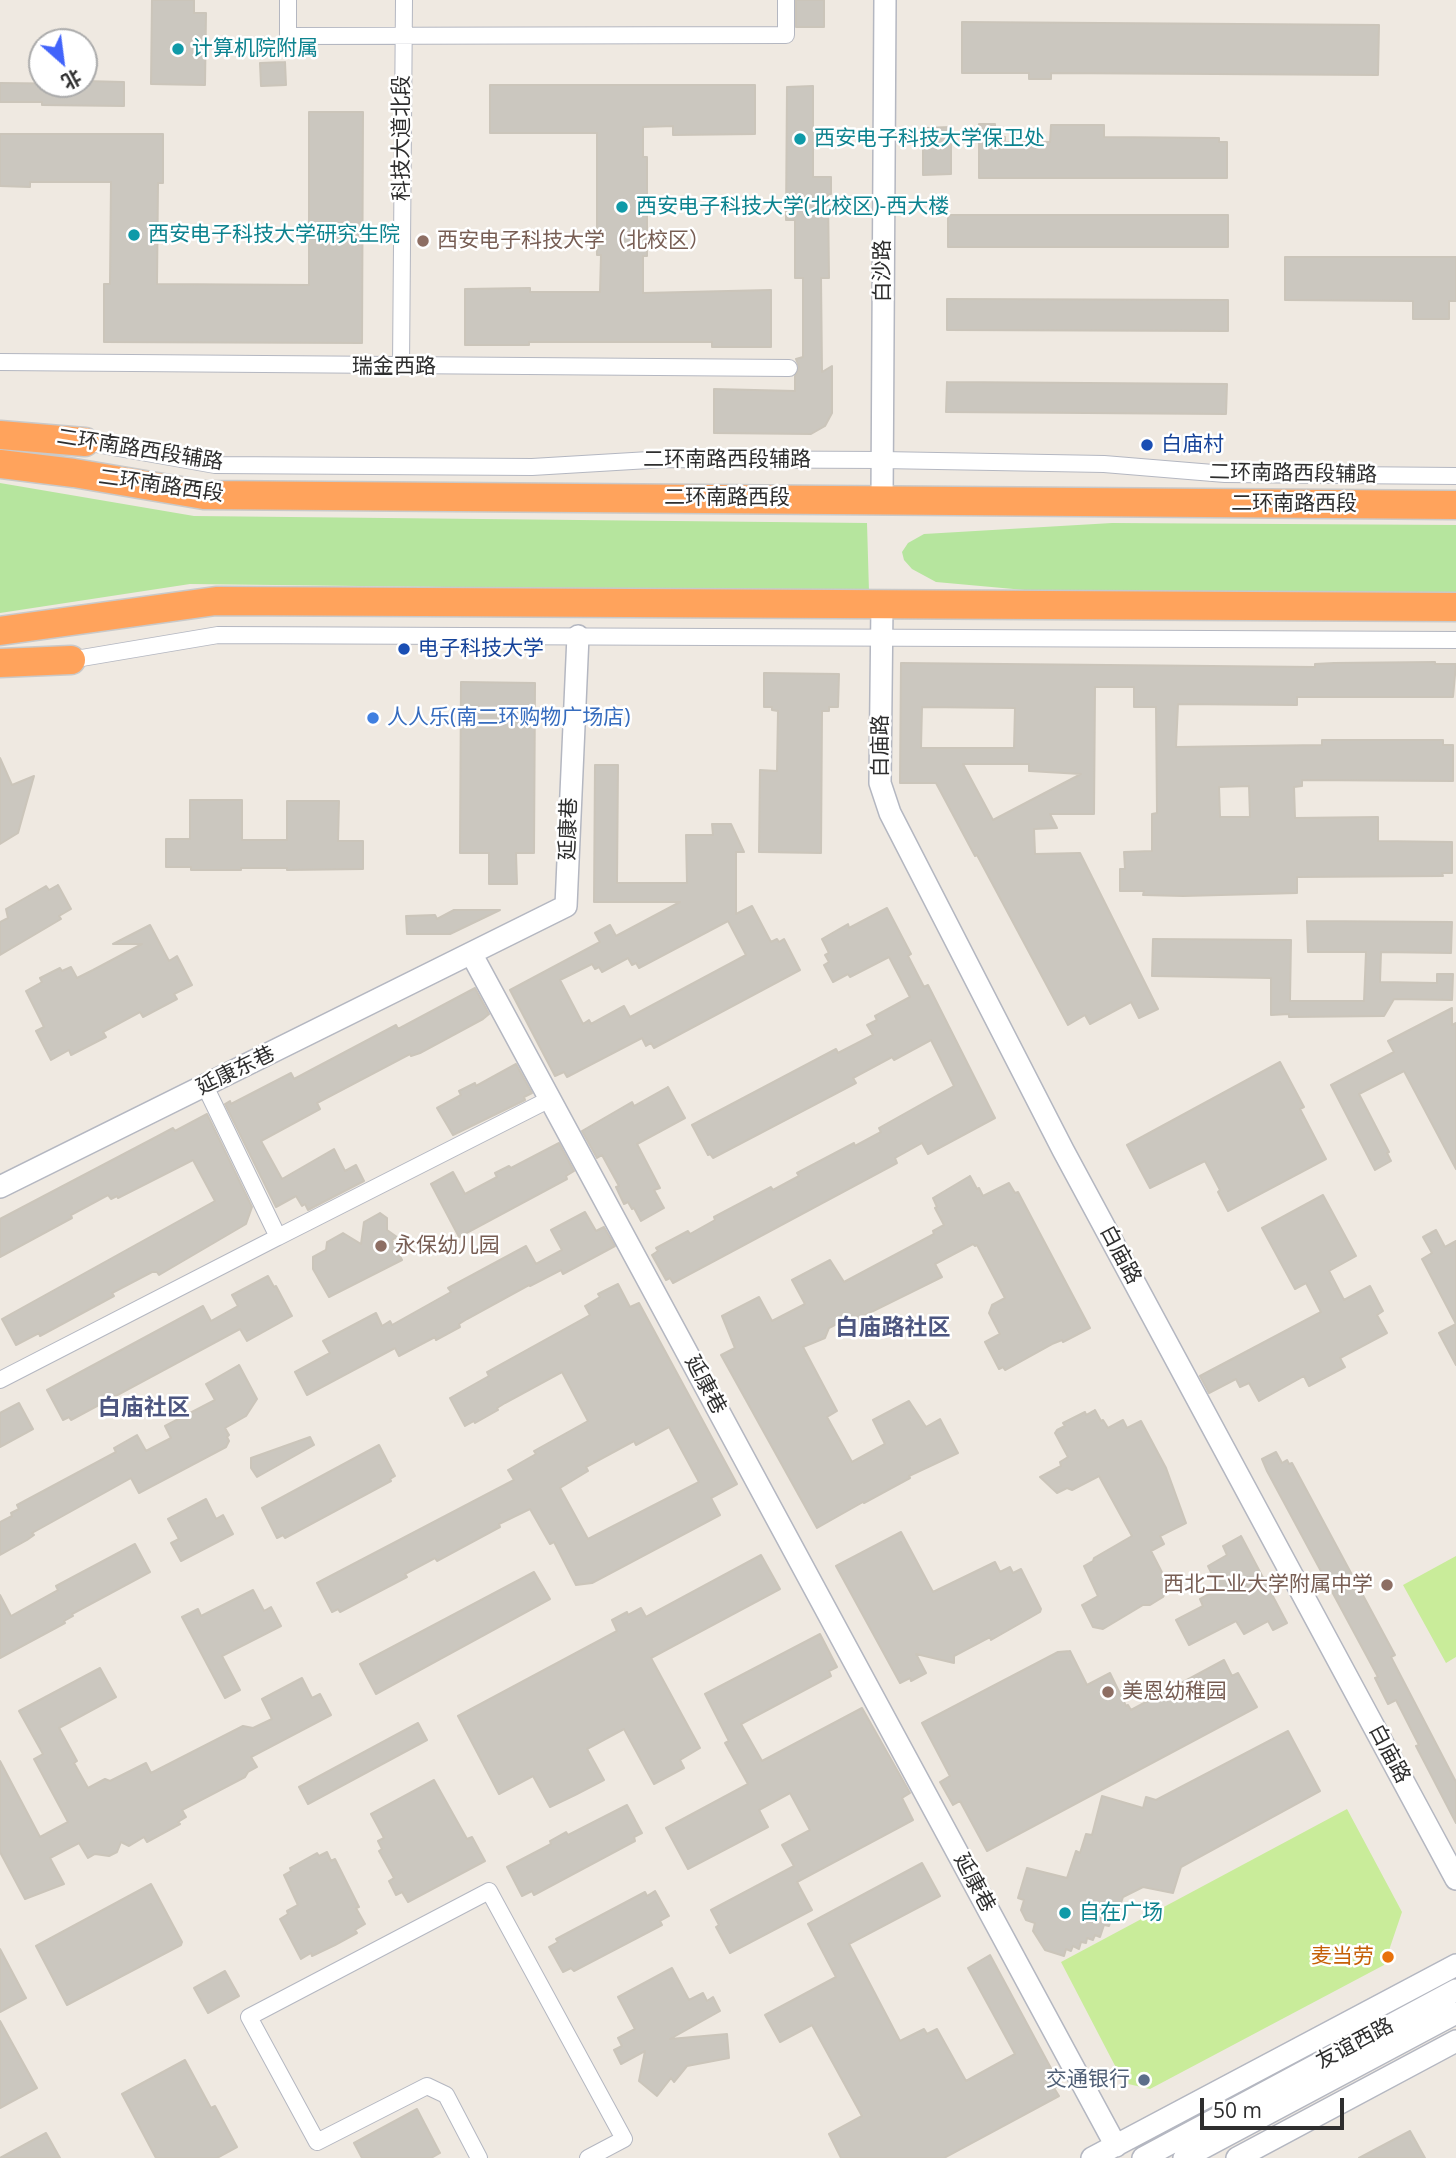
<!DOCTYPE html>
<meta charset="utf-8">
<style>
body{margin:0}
#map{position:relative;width:1456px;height:2158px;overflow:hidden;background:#efe9e1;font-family:"Open Sans","Noto Sans SC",sans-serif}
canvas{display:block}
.north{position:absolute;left:28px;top:28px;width:70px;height:70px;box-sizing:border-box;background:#fff;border:2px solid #ababab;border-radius:50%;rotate:152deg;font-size:19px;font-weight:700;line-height:28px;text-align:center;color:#2e2e2e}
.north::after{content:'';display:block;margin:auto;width:24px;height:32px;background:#4264fb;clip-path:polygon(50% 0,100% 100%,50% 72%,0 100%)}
.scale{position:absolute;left:1200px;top:2098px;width:144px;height:32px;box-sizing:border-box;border:4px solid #2e2e2e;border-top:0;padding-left:9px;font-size:21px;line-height:24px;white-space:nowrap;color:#2e2e2e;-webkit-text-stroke:5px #fff;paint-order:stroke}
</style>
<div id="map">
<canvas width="1456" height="2158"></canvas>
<div class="north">北</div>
<div class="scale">50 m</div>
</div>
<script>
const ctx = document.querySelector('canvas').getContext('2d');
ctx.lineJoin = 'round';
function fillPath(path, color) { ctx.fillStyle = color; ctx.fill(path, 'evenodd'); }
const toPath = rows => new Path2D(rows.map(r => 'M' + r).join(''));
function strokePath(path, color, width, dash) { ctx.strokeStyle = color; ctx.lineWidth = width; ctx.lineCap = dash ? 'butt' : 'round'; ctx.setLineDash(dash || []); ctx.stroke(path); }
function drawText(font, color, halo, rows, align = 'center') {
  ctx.font = font + ' "Open Sans","Noto Sans SC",sans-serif'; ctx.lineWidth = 5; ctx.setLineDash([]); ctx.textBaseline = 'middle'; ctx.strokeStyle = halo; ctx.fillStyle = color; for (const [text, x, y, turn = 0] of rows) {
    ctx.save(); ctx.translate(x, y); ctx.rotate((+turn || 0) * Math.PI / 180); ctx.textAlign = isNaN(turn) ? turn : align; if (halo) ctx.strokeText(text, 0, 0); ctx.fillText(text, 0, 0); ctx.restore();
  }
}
fillPath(toPath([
 [0,483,194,516,867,523,869,592,190,584,0,613],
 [1112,523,1456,525,1456,595,1069,594,936,582,912,569,904,560,902,552,908,543,924,534]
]), '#b6e59e');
fillPath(toPath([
 [1456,1556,1456,1657,1446,1663,1403,1585],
 [1347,1809,1402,1912,1384,1965,1150,2089,1124,2083,1061,1962]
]), '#c9ec9a');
const building = toPath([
 [152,0,194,0,194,13,206,13,205,85,151,84,152,0],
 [796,0,824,0,824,27,796,27,796,0],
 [962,22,1379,25,1378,75,1051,73,1051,79,1029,79,1029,73,962,73,962,22],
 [285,62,286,85,261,86,260,63,285,62],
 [84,81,124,82,124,106,42,105,42,102,0,102,0,83,84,84,84,81],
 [490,85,755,85,755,134,673,135,673,126,643,127,643,157,647,157,647,256,643,256,643,293,771,290,771,347,712,347,712,342,529,342,529,345,465,345,465,289,530,288,530,292,600,292,601,255,597,255,597,133,490,133,490,85],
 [813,86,813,177,831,177,831,194,828,194,829,278,821,278,822,372,832,366,832,413,825,426,811,434,714,433,714,389,795,391,795,376,799,367,796,359,803,357,803,278,795,278,795,220,786,220,787,87,813,86],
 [309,112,363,112,362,343,104,342,104,284,110,284,111,182,30,182,30,187,0,186,0,134,163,134,163,183,158,183,157,284,309,285,309,112],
 [979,124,995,124,995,137,1005,137,1005,142,1050,142,1051,125,1104,125,1104,137,1219,138,1219,142,1227,142,1227,178,979,178,979,124],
 [951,127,951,174,923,175,923,128,951,127],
 [948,215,1228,215,1228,247,948,247,948,215],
 [1285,257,1456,257,1456,301,1449,301,1449,319,1413,319,1413,301,1285,300,1285,257],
 [947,299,1228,300,1228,331,947,330,947,299],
 [947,382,1227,384,1226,414,946,412,947,382],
 [1435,662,1435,664,1456,664,1453,697,1297,697,1297,705,1178,704,1176,747,1322,745,1322,740,1443,740,1443,745,1453,745,1453,781,1302,780,1302,786,1294,787,1295,818,1378,817,1378,841,1452,842,1452,873,1442,873,1443,876,1297,877,1297,893,1183,896,1143,895,1144,891,1120,891,1120,869,1125,869,1124,852,1152,851,1152,814,1157,813,1156,707,1134,707,1134,687,1095,687,1094,814,1050,814,1057,828,1034,829,1035,854,1080,853,1158,1009,1139,1018,1131,1002,1090,1024,1085,1015,1068,1025,977,855,975,856,936,783,900,783,901,663,1315,667,1315,664,1334,663,1435,662],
 [922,707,1015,708,1014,748,921,748,922,707],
 [963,764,1029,764,1029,771,1081,774,993,820,963,764],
 [1249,786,1250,817,1220,817,1219,787,1249,786],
 [764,673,839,674,838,707,829,707,829,711,822,711,821,853,759,852,760,770,777,771,778,711,772,710,772,707,764,707,764,673],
 [461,682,535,683,534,853,516,853,517,884,489,884,489,853,460,853,461,682],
 [0,758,12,785,34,776,18,833,0,844,0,758],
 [595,765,618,765,617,883,687,883,686,835,713,835,712,824,731,824,744,852,736,852,736,914,752,906,771,942,777,939,779,942,784,939,800,970,654,1048,651,1043,646,1046,642,1038,567,1077,564,1072,555,1076,510,990,600,942,595,933,610,925,616,936,680,902,594,902,595,765],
 [728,921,746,955,630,1017,624,1006,591,1024,589,1020,583,1024,560,980,592,964,595,969,599,967,602,972,628,958,632,965,636,963,639,968,728,921],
 [190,800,242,800,242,840,287,840,287,801,339,801,338,841,363,841,363,869,287,870,287,868,241,868,241,870,191,870,191,867,166,867,166,839,190,839,190,800],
 [58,885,71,909,59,916,61,919,0,955,0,922,8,918,6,909,46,886,49,890,58,885],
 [887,908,911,954,908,956,924,987,928,985,995,1118,928,1154,922,1143,895,1158,897,1163,731,1252,673,1283,670,1278,666,1280,652,1255,658,1251,656,1248,688,1231,690,1234,715,1220,714,1217,771,1187,773,1190,799,1176,797,1173,854,1143,855,1146,881,1132,879,1128,954,1086,931,1040,894,1060,892,1057,853,1078,856,1083,713,1158,710,1154,708,1155,692,1125,836,1049,838,1053,873,1035,867,1025,877,1020,875,1016,910,997,889,957,850,977,848,974,833,982,824,965,829,962,825,955,829,953,822,939,848,924,849,928,887,908],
 [454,910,500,910,450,934,407,934,406,916,435,915,437,919,454,910],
 [1307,921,1452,922,1451,953,1381,952,1380,982,1437,983,1437,974,1453,974,1452,1000,1394,999,1384,1016,1289,1017,1289,1014,1271,1015,1271,978,1152,976,1153,939,1291,940,1290,1001,1364,1001,1366,952,1308,952,1307,921],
 [150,925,169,961,177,956,192,985,174,994,177,999,143,1017,140,1012,103,1032,106,1037,71,1055,69,1050,51,1060,36,1031,44,1027,26,991,42,982,40,978,60,968,62,971,71,967,77,978,93,970,142,944,113,944,150,925],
 [475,988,489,1014,483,1019,420,1053,411,1056,410,1054,317,1103,320,1109,261,1141,282,1179,334,1149,345,1171,356,1165,364,1181,308,1210,305,1204,302,1206,296,1196,276,1207,225,1104,230,1101,231,1104,291,1073,294,1079,396,1025,398,1029,475,988],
 [1452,1008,1452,1025,1456,1023,1456,1169,1404,1071,1359,1094,1389,1152,1387,1153,1391,1161,1375,1170,1331,1085,1394,1052,1388,1041,1452,1008],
 [1280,1062,1304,1107,1300,1109,1326,1159,1228,1211,1218,1192,1220,1190,1205,1161,1150,1188,1127,1145,1280,1062],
 [516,1064,532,1093,524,1097,525,1100,453,1135,437,1108,461,1095,459,1091,475,1083,476,1086,516,1064],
 [668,1087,685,1118,637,1144,660,1188,654,1190,664,1208,641,1221,634,1208,632,1209,628,1202,624,1204,616,1187,619,1186,602,1155,597,1158,582,1131,632,1102,634,1106,668,1087],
 [207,1114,252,1207,246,1224,159,1275,157,1272,152,1272,112,1293,114,1296,40,1336,39,1333,16,1345,2,1319,215,1201,193,1160,118,1198,117,1196,111,1199,108,1195,71,1215,72,1218,0,1257,0,1219,158,1136,173,1128,175,1131,207,1114],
 [559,1143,574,1171,566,1176,567,1179,459,1237,431,1184,453,1172,465,1194,497,1177,495,1173,509,1166,511,1168,559,1143],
 [970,1176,977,1189,979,1188,983,1196,1009,1183,1015,1193,1018,1192,1090,1328,1063,1342,1062,1340,1052,1344,1005,1370,1003,1367,999,1369,985,1342,1000,1334,989,1313,992,1305,1005,1298,977,1245,975,1246,973,1244,935,1264,942,1277,857,1319,850,1317,829,1328,825,1338,803,1347,837,1411,827,1417,852,1462,885,1444,873,1420,909,1401,926,1427,940,1419,958,1453,909,1476,910,1478,864,1503,863,1502,817,1528,721,1355,735,1348,722,1316,759,1297,772,1321,805,1304,792,1280,830,1260,844,1282,934,1234,933,1231,944,1225,935,1208,937,1207,933,1198,970,1176],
 [1323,1195,1356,1256,1329,1271,1344,1300,1370,1286,1383,1311,1377,1315,1387,1333,1340,1358,1345,1367,1309,1386,1304,1376,1259,1401,1249,1383,1240,1387,1236,1379,1209,1393,1200,1376,1321,1312,1306,1283,1295,1289,1262,1228,1323,1195],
 [585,1212,596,1231,604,1227,615,1246,563,1274,561,1270,530,1286,529,1285,467,1319,459,1324,460,1327,436,1340,435,1337,399,1356,395,1348,307,1395,295,1372,330,1353,323,1341,376,1313,382,1326,390,1321,392,1325,451,1292,448,1288,526,1246,536,1264,562,1250,551,1230,585,1212],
 [380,1213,387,1218,387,1230,397,1237,392,1240,402,1260,329,1297,313,1269,313,1257,326,1250,327,1242,343,1233,361,1244,364,1222,380,1213],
 [1436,1230,1445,1247,1456,1241,1456,1324,1422,1259,1432,1253,1423,1237,1436,1230],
 [268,1276,274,1287,276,1286,292,1316,247,1341,240,1329,71,1420,69,1417,63,1420,47,1390,203,1306,211,1321,238,1306,232,1295,268,1276],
 [618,1284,630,1307,639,1303,737,1484,711,1498,720,1515,592,1583,576,1585,554,1542,550,1544,530,1509,499,1524,500,1527,437,1561,435,1558,405,1574,407,1577,340,1612,338,1609,332,1612,317,1583,514,1480,508,1470,536,1454,534,1451,588,1421,562,1372,505,1403,497,1408,498,1410,475,1423,474,1421,465,1426,450,1398,489,1376,487,1372,590,1315,585,1306,600,1297,598,1294,618,1284],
 [669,1427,699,1482,588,1539,560,1488,588,1471,586,1467,634,1441,636,1445,669,1427],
 [1456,1324,1456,1365,1439,1333,1456,1324],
 [239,1365,257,1399,246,1416,225,1428,229,1435,227,1437,229,1441,226,1447,139,1493,131,1478,32,1533,34,1535,27,1540,0,1555,0,1522,12,1516,11,1513,19,1509,17,1505,116,1452,114,1448,137,1435,146,1451,171,1438,165,1426,215,1400,206,1384,239,1365],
 [19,1403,33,1429,0,1447,0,1413,19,1403],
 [1095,1410,1101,1421,1103,1420,1108,1428,1123,1420,1127,1428,1141,1421,1166,1468,1186,1523,1160,1536,1164,1544,1151,1551,1169,1586,1163,1597,1150,1605,1143,1605,1103,1629,1093,1627,1082,1605,1098,1596,1084,1566,1093,1561,1094,1558,1132,1536,1099,1476,1072,1490,1067,1488,1057,1493,1040,1477,1061,1466,1060,1462,1068,1457,1055,1433,1057,1430,1065,1426,1063,1423,1085,1412,1086,1415,1095,1410],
 [310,1437,314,1445,257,1477,251,1468,251,1458,310,1437],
 [379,1445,395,1476,390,1479,391,1481,285,1538,283,1535,277,1538,262,1508,379,1445],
 [1276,1452,1282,1463,1287,1460,1289,1464,1292,1463,1395,1655,1391,1657,1393,1661,1456,1782,1456,1823,1416,1746,1419,1745,1396,1700,1388,1704,1375,1678,1378,1677,1267,1471,1262,1459,1276,1452],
 [206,1499,216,1519,223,1515,233,1534,181,1561,171,1543,179,1539,168,1519,206,1499],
 [901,1532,933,1592,995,1562,1000,1572,1010,1567,1013,1573,1021,1569,1041,1609,1040,1612,991,1640,990,1637,954,1656,954,1663,916,1654,926,1673,911,1681,910,1678,900,1683,836,1566,901,1532],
 [1241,1536,1287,1623,1273,1630,1268,1621,1244,1634,1236,1621,1189,1645,1176,1620,1203,1606,1200,1599,1219,1589,1208,1566,1227,1555,1223,1546,1241,1536],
 [135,1544,150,1572,72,1614,73,1616,64,1621,65,1623,0,1658,0,1595,11,1616,58,1590,56,1586,135,1544],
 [761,1555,780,1589,651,1658,700,1748,680,1760,684,1768,654,1784,624,1729,587,1749,604,1780,575,1795,550,1807,533,1776,499,1794,458,1716,617,1631,612,1620,627,1612,628,1615,641,1608,646,1617,761,1555],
 [534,1572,550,1599,376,1694,360,1664,534,1572],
 [253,1590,264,1611,271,1607,281,1626,222,1656,240,1690,225,1698,182,1617,198,1609,201,1616,253,1590],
 [820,1634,837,1667,829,1671,831,1676,741,1724,762,1761,862,1708,910,1793,902,1798,913,1820,797,1882,812,1910,730,1953,716,1927,719,1925,711,1910,794,1866,782,1845,810,1830,790,1793,759,1810,768,1827,688,1869,666,1828,748,1784,725,1743,729,1741,705,1694,820,1634],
 [1070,1651,1087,1685,1110,1673,1126,1706,1128,1705,1131,1710,1224,1660,1232,1676,1238,1673,1257,1707,987,1851,960,1801,953,1805,940,1782,950,1776,922,1723,1058,1652,1070,1651],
 [100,1668,116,1697,59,1728,77,1761,74,1763,88,1788,105,1779,110,1781,146,1763,151,1773,243,1726,253,1728,272,1719,262,1699,302,1678,312,1698,320,1694,331,1715,251,1757,257,1767,248,1772,245,1777,182,1810,186,1817,178,1822,180,1824,147,1842,144,1837,129,1846,121,1842,117,1852,109,1856,95,1854,88,1858,79,1843,50,1858,64,1884,25,1899,0,1852,0,1761,40,1837,68,1822,34,1759,43,1754,19,1711,100,1668],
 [418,1723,427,1740,308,1804,299,1787,418,1723],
 [1288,1731,1320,1791,1181,1867,1173,1893,1143,1887,1123,1897,1119,1909,1115,1908,1109,1926,1104,1925,1100,1937,1095,1935,1093,1940,1087,1938,1086,1943,1081,1942,1079,1949,1073,1946,1071,1951,1066,1949,1064,1956,1045,1950,1033,1931,1035,1923,1026,1920,1021,1910,1024,1900,1018,1898,1027,1868,1067,1878,1076,1851,1080,1853,1086,1834,1092,1835,1102,1796,1143,1808,1146,1797,1156,1800,1288,1731],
 [434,1780,467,1839,472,1837,485,1861,408,1902,402,1892,396,1895,389,1881,394,1878,379,1851,382,1849,378,1841,384,1838,371,1814,434,1780],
 [627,1805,642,1833,634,1837,635,1841,534,1895,532,1891,522,1896,507,1867,551,1844,550,1841,566,1832,568,1835,576,1831,627,1805],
 [327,1852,331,1861,335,1859,359,1907,356,1908,365,1924,355,1930,357,1933,335,1945,312,1956,311,1953,301,1959,280,1919,288,1914,287,1911,298,1905,284,1875,291,1871,290,1868,317,1853,319,1856,327,1852],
 [922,1863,940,1896,849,1944,900,2041,924,2029,927,2034,937,2029,966,2081,1015,2054,968,1968,990,1955,1060,2085,1054,2088,1059,2096,944,2158,841,2158,829,2134,862,2116,812,2025,780,2042,765,2015,836,1977,808,1924,922,1863],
 [151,1884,182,1942,181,1945,67,2005,36,1946,151,1884],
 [655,1891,669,1916,660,1921,662,1925,574,1971,571,1968,563,1972,549,1947,558,1942,556,1939,645,1892,647,1896,655,1891],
 [0,1949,26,1998,0,2012,0,1949],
 [672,1968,689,2000,703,1993,707,2001,713,1997,720,2011,670,2039,727,2034,729,2058,687,2066,674,2082,671,2078,657,2096,639,2081,645,2051,621,2064,614,2050,622,2046,618,2038,635,2029,618,1997,672,1968],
 [225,1971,239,1996,208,2013,194,1988,225,1971],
 [0,2021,37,2088,0,2108,0,2021],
 [185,2060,211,2108,215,2106,237,2147,217,2158,156,2158,122,2094,185,2060],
 [417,2109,440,2153,431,2158,362,2158,354,2143,417,2109],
 [1410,2131,1425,2158,1359,2158,1410,2131],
 [46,2133,60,2158,0,2158,46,2133]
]);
fillPath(building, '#cbc7bf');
strokePath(building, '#cbc5ba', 2);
const street = toPath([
 [288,0,288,36,786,35,786,0],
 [0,362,789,368],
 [401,367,404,0],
 [79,441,215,465,532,467,666,459,882,460,1104,464,1225,474,1456,476],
 [64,661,218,635,1456,640],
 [278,1237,550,1099],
 [0,1380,278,1237,205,1086],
 [479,2158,446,2095,427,2086,317,2142,249,2017,489,1891,624,2139,588,2158]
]);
const secondary = toPath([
 [882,499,885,0],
 [882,604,880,783,890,813,1063,1150,1456,1879],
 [472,955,1116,2146],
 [0,1187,566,906,578,636],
 [1092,2158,1456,1965],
 [1143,2158,1456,1990],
 [1184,2158,1456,2013],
 [1237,2158,1456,2041]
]);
const highway = toPath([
 [0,435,85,442],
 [0,464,74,473,204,495,1456,505],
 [0,631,216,601,1456,607],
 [0,663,71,660]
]);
strokePath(street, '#b4b7c1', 18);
strokePath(secondary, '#b4b7c1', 24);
strokePath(highway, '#c9c9c9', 31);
strokePath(street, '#fff', 16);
strokePath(secondary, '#fff', 21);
strokePath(highway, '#ffa35c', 28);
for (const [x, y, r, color] of [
 [178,49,7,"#0f9aa8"],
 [800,139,7,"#0f9aa8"],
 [622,207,7,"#0f9aa8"],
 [134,235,7,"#0f9aa8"],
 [423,241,7,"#8d6e63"],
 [1147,445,7,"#1a4fb4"],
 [404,649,7,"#1a4fb4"],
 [373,718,7,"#3f7fe0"],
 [381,1246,7,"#8d6e63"],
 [1387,1585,7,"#8d6e63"],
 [1108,1692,7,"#8d6e63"],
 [1065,1913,7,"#0f9aa8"],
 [1388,1957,7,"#e8710a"],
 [1144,2080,7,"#5c6f8a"]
]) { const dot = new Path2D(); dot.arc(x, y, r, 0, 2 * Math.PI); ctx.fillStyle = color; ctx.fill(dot); strokePath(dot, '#fff', 2.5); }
drawText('21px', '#0d838f', '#fff', [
 ["计算机院附属",192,49],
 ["西安电子科技大学保卫处",814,139],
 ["西安电子科技大学(北校区)-西大楼",636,207],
 ["西安电子科技大学研究生院",148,235],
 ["自在广场",1079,1913]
], 'left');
drawText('21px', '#2e2e2e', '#fff', [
 ["科技大道北段",402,138,-90],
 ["白沙路",883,271,-90],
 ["瑞金西路",394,367],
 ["二环南路西段辅路",140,450,9],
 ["二环南路西段辅路",727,460],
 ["二环南路西段辅路",1293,474,1],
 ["二环南路西段",161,486,8],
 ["二环南路西段",727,498],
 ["二环南路西段",1294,504],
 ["白庙路",881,746,-90],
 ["延康巷",569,829,-88],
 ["延康东巷",236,1071,-26],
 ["白庙路",1120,1255,62],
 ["延康巷",705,1385,62],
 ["白庙路",1389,1754,62],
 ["延康巷",974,1883,62],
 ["友谊西路",1355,2044,-28]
]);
drawText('21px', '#785e54', '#fff', [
 ["西安电子科技大学（北校区）",437,241],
 ["永保幼儿园",395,1246],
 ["西北工业大学附属中学",1373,1585,"right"],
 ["美恩幼稚园",1122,1692]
], 'left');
drawText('21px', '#164399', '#fff', [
 ["白庙村",1161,445],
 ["电子科技大学",418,649]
], 'left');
drawText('21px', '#366cbe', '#fff', [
 ["人人乐(南二环购物广场店)",387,718]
], 'left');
drawText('21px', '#c56008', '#fff', [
 ["麦当劳",1374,1957]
], 'right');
drawText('21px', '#4e5e75', '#fff', [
 ["交通银行",1130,2080]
], 'right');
drawText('bold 23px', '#4d5680', '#fff', [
 ["白庙路社区",893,1328],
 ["白庙社区",144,1408]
]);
</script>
